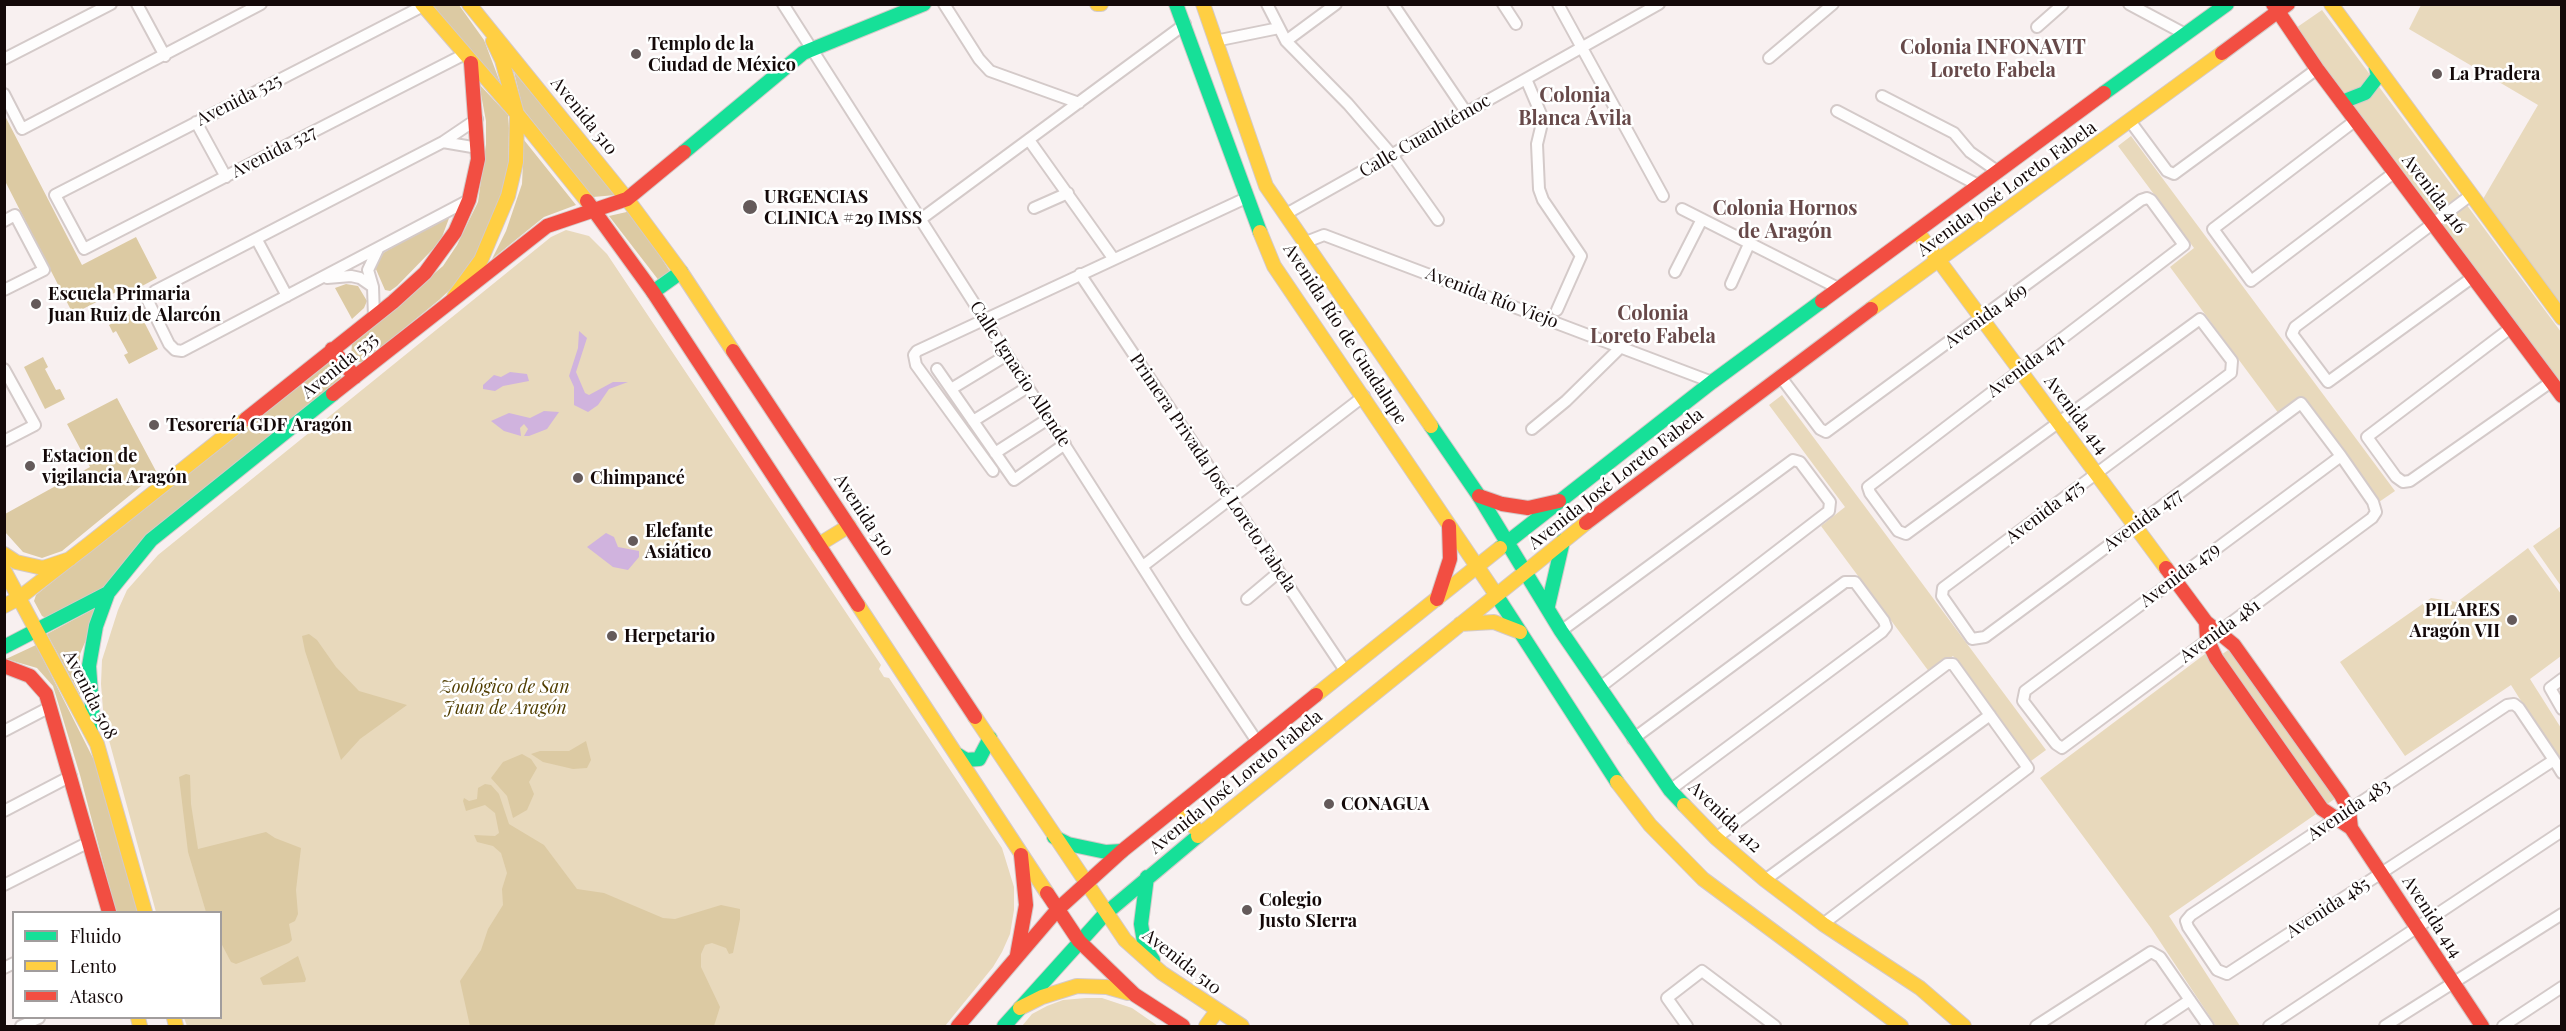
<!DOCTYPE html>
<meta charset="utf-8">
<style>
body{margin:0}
#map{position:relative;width:2566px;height:1031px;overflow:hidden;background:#f8f0f0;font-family:"Playfair Display",serif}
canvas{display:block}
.frame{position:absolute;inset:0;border:6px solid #140909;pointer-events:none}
.legend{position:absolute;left:12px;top:911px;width:210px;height:108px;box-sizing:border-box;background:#fff;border:2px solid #a19d9d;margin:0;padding:8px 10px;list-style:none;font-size:18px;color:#140909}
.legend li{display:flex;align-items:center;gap:12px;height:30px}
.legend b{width:30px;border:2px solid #a19d9d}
</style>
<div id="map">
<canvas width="2566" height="1031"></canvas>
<div class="frame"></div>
<ul class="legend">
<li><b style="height:8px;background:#16e098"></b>Fluido</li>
<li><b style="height:8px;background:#ffcf43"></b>Lento</li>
<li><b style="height:8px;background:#f24e42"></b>Atasco</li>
</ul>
</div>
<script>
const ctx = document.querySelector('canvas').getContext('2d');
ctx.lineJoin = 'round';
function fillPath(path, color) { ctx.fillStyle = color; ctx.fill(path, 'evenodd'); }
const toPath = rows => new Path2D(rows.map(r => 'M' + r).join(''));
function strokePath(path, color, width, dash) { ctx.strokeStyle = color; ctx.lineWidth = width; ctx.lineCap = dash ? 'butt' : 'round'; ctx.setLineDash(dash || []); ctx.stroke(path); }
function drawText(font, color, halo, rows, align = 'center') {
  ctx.font = font + ' "Playfair Display",serif'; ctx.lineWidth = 5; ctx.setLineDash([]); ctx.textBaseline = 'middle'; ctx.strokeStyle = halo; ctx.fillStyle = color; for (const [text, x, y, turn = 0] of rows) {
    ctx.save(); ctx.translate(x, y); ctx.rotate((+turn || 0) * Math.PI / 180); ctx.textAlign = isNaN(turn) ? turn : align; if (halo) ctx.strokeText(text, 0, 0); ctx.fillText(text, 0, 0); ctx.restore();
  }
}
fillPath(toPath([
 [2421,5,2561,5,2561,305,2483,199,2538,105,2409,29],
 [2322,10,2561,332,2561,390,2293,30],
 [2131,136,2395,491,2379,502,2302,397,2279,414,2170,267,2194,248,2118,146],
 [566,230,589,236,607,254,881,665,879,669,884,677,889,678,1002,848,1014,887,1014,910,1010,934,1002,952,993,967,945,1026,187,1026,184,1018,220,1018,220,912,156,912,104,722,101,684,102,660,118,610,127,590,158,555,551,237],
 [1782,395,2046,750,2031,761,1953,656,1930,673,1821,526,1845,507,1769,405],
 [2561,526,2561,586,2533,546],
 [2528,548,2561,594,2561,656,2530,679,2561,728,2561,764,2511,685,2405,756,2340,662,2431,598,2457,602],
 [2234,646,2336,798,2323,807,2218,657],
 [2205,654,2316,814,2169,916,2240,1026,2216,1026,2151,928,2040,778],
 [1086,998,1102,998,1132,1008,1158,1026,1022,1026,1032,1014,1047,1006,1063,1000]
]), '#e8d9bc');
fillPath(toPath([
 [430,5,459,5,484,40,503,90],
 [514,72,616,195,593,197,523,109],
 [479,84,508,115,509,128,508,174,485,241,457,283,439,300,363,362,357,362,351,357,352,343,443,266,457,245,478,202,486,144,486,121],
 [5,116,82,265,136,237,157,278,129,293,126,287,73,314,5,181],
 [524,140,576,205,544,217,492,259,506,231,522,184],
 [631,211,671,273,660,282,609,216],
 [451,213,442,237,433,249,397,286,390,291,385,290,375,267,378,256],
 [346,284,358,286,367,301,364,308,352,319,335,288],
 [138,310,158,349,129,364,124,355,128,353,116,331,113,333,109,325],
 [43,357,48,367,45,369,56,390,60,389,65,399,45,409,24,367],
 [327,363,334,363,340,368,341,380,107,589,46,618,42,616,34,601,36,595,321,365],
 [117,398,157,473,62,551,42,558,23,552,5,532,5,514,90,467,67,424],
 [101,605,80,654,80,695,47,634],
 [309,634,317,640,336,667,359,691,407,705,360,739,341,760,305,651,302,636],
 [36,645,95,762,138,912,116,912,80,775,53,686,37,668,6,659],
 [586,741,591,760,587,768,573,769,543,762,531,754,540,751,569,751],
 [522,754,531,759,537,768,529,782,534,794,527,810,513,818,507,796,491,778,503,762],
 [186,774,190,775,191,804,198,849,266,832,275,838,301,848,296,890,298,914,295,921,289,924,292,940,289,943,236,964,231,962,221,943,220,912,206,912,188,852,179,777],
 [485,784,491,785,499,794,509,824,544,845,577,889,604,893,663,918,675,919,721,905,740,909,740,919,733,953,729,954,726,948,712,943,705,945,701,954,701,967,720,1007,714,1026,470,1026,460,981,481,950,488,929,503,905,502,889,507,873,501,853,493,846,477,842,474,835,495,836,499,833,495,813,485,805,466,811,463,801,464,798,469,801,477,799,478,788],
 [298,956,306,979,305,982,263,985,260,978]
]), '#dccaa3');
fillPath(toPath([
 [579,331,587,338,576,372,585,393,589,395,613,382,628,382,609,389,598,405,588,412,574,405,574,387,569,376,578,348],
 [510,372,527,374,529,381,503,386,495,391,483,389,483,385,494,375,501,377],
 [544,411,559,412,547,429,529,436,524,436,528,429,524,424,520,428,521,436,504,431,491,421,509,413,530,418],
 [606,533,614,537,618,547,639,551,639,557,628,570,613,567,587,547]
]), '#d0b3de');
const street = toPath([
 [137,4,165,56],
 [783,4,1186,635,1258,743],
 [944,4,979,59,990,71,1079,103],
 [1267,4,1286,41,1348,104,1392,155,1438,220],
 [1393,4,1466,112],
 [1503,4,1516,24],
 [1558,4,1663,196],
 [2129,4,2185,34],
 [423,6,55,195,84,249,463,55],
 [2037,27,2063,4],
 [1215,41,1279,28],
 [1286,41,1336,4],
 [1769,58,1833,4],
 [4,59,111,4],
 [1526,79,1543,119,1537,144,1539,189,1543,200,1581,256,1557,310],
 [4,94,22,129,261,4],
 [1882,96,1954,133,1970,152,1997,171],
 [1837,111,1978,185],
 [2356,120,2213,229,2251,281,2395,172],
 [2130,121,2167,171,2174,174,2317,69],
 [196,122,226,177],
 [1029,140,1113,258],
 [443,142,478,148],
 [2471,195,2295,327,2292,334,2328,382,2473,277],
 [469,200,182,351,175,350,169,344,147,299,155,291,443,142,477,119],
 [1034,208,1068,193],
 [1682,209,1838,288],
 [1286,214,1659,4],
 [921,219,1185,24],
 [4,221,15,215,44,270,4,290],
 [257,240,287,296],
 [1306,242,1324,235,1712,382],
 [1675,272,1702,219],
 [1080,274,1346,672],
 [327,278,351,276,360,278,373,287,374,317],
 [1731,284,1750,242],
 [373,287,368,270,378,249],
 [2512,327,2367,437,2396,477,2403,482,2410,481,2551,382],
 [4,369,35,425,4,441],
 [937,369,1014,480,1065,444],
 [1780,376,1820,429,1826,432,2141,200,2147,198,2151,200,2184,245,1868,487,1870,493,1898,531,1906,534,2200,319,2232,361,2231,373,1943,588,1942,596,1972,639,1985,637,2301,403,2341,456,2373,502,2376,512,2372,518,2062,748,2056,744,2023,701,2025,691,2341,456],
 [951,389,1007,355],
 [973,421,1028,387],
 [1532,429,1566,401,1620,348],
 [995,453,1048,419],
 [993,471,916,365,914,355,917,351,1246,198],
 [1143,566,1364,396],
 [1247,599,1279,572],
 [1561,631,1793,460,1800,462,1830,502,1829,511,1599,688],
 [2562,679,2550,688,2562,709],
 [4,731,50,707],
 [1633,739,1845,582,1855,582,1884,621,1886,627,1882,632,1670,790],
 [2554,760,2227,974,2217,970,2188,927,2186,921,2191,915,2507,705,2514,704,2519,708,2554,760,2562,773],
 [4,811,71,776],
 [1716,838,1947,664,1953,664,2028,768,1823,924],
 [1765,880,1990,715],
 [4,885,89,842],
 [4,968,14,963],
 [21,1026,39,1018],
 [1687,1026,1667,998,1702,971,1775,1026],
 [2036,1026,2151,952,2160,957,2208,1026],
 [2151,1026,2190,1000],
 [2269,1026,2562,831],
 [2385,1026,2562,914],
 [2503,1026,2562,987]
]);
const fast = toPath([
 [1176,4,1260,232],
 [2104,93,2227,4],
 [2342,102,2365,93,2378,76,2376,67],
 [684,152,803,53,924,4],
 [653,292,681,272],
 [1431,426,1479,496,1561,631,1670,790,1684,805],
 [1500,548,1712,382,1822,301],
 [1493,590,1617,782],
 [1548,606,1563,541],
 [4,647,108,593,151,540,333,394],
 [90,730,93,720,89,666,96,626,108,593],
 [958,755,966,760,979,759,990,738],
 [1054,837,1068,844,1106,852,1122,851],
 [1147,877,1141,924,1145,948,1153,960],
 [1004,1026,1105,914,1198,836]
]);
const slow = toPath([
 [422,4,517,114,587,201],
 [469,4,627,199,681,272,733,351],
 [1097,4,1101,4],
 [1203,4,1266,186,1431,426],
 [2331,4,2562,318],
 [1917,231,2166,568],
 [1260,232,1274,266,1493,590],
 [454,297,481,260,508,196,516,162,517,114,502,60,493,41],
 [1871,309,2222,53],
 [818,545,849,526],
 [4,554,16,562,43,568,70,559],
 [4,570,97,744,145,912],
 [858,605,1047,893],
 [4,606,19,598,89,544,246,419],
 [1460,624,1494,622,1520,632],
 [1316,695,1500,548],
 [975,717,1125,940,1162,973,1242,1026],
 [1617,782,1650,825,1703,879,1901,1026],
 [1684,805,1716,838,1765,880,1823,924,1920,988,1964,1026],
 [1178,808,1200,834],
 [1198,836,1586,523],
 [1020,1008,1042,997,1077,986,1107,987,1128,993],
 [138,1018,140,1026],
 [174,1018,176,1026],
 [1206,1026,1217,1011]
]);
const jam = toPath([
 [2273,4,2317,69,2562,396],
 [2222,53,2288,4],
 [587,201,653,292,858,605],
 [1822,301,2104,93],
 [332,349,355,377],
 [733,351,975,717],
 [333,394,547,226,627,199,684,152],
 [246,419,393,302,425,273,455,232,469,200,478,159,471,63],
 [1479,496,1502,504,1528,508,1559,501],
 [1586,523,1871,309],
 [2166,568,2206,622,2234,645,2341,795,2349,810,2351,828],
 [1437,599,1450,559,1449,526],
 [2206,622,2207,639,2216,658,2322,809,2351,828,2482,1026],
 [4,666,30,676,46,694,109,912],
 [1047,893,1079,941,1135,995,1183,1026],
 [1017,955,1026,905,1021,855],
 [958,1026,1058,909,1122,851,1316,695]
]);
strokePath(street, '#d4cac9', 14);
strokePath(fast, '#d4cac9', 16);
strokePath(slow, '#d4cac9', 16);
strokePath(jam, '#d4cac9', 16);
strokePath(street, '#fefdfd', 10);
strokePath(fast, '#16e098', 14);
strokePath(slow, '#ffcf43', 14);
strokePath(jam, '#f24e42', 14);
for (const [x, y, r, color] of [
 [636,54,6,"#645a5a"],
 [2437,74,6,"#645a5a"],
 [750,207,8,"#645a5a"],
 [36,304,6,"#645a5a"],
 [154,425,6,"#645a5a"],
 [30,466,6,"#645a5a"],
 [578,478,6,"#645a5a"],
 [633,541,6,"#645a5a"],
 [2512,620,6,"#645a5a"],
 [612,636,6,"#645a5a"],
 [1329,804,6,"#645a5a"],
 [1247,910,6,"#645a5a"]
]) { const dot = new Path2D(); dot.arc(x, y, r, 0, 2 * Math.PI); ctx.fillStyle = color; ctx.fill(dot); strokePath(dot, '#fff', 2); }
drawText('bold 18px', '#140909', '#fff', [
 ["Templo de la",648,44],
 ["Ciudad de México",648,65],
 ["La Pradera",2449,74],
 ["URGENCIAS",764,197],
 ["CLINICA #29 IMSS",764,218],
 ["Escuela Primaria",48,294],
 ["Juan Ruiz de Alarcón",48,315],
 ["Tesorería GDF Aragón",166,425],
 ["Estacion de",42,456],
 ["vigilancia Aragón",42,477],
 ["Chimpancé",590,478],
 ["Elefante",645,531],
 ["Asiático",645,552],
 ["PILARES",2500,610,"right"],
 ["Aragón VII",2500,631,"right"],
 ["Herpetario",624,636],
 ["CONAGUA",1341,804],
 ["Colegio",1259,900],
 ["Justo SIerra",1259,921]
], 'left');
drawText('18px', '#140909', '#fff', [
 ["Avenida 525",239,100,-27],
 ["Avenida 510",584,116,51],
 ["Calle Cuauhtémoc",1425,136,-30],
 ["Avenida 527",274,152,-27],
 ["Avenida José Loreto Fabela",2007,189,-36],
 ["Avenida 416",2434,194,53],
 ["Avenida Río Viejo",1492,298,21],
 ["Avenida 469",1986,316,-36],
 ["Avenida Río de Guadalupe",1345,334,57],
 ["Avenida 535",340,366,-39],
 ["Avenida 471",2026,366,-37],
 ["Calle Ignacio Allende",1020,374,57],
 ["Avenida 414",2076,415,53],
 ["Primera Privada José Loreto Fabela",1213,473,56],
 ["Avenida José Loreto Fabela",1616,479,-38],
 ["Avenida 475",2045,512,-37],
 ["Avenida 510",864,515,57],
 ["Avenida 477",2143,520,-36],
 ["Avenida 479",2180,575,-37],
 ["Avenida 481",2220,631,-36],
 ["Avenida 508",90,695,63],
 ["Avenida José Loreto Fabela",1236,782,-39],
 ["Avenida 483",2349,810,-34],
 ["Avenida 412",1725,817,44],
 ["Avenida 485",2328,908,-33],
 ["Avenida 414",2432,917,57],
 ["Avenida 510",1182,962,38]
]);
drawText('italic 18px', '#503d00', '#fff', [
 ["Zoológico de San",505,687],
 ["Juan de Aragón",505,708]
]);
drawText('bold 20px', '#674949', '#fff', [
 ["Colonia INFONAVIT",1993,48],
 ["Loreto Fabela",1993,71],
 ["Colonia",1575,96],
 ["Blanca Ávila",1575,119],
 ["Colonia Hornos",1785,209],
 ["de Aragón",1785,232],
 ["Colonia",1653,314],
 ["Loreto Fabela",1653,337]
]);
</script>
